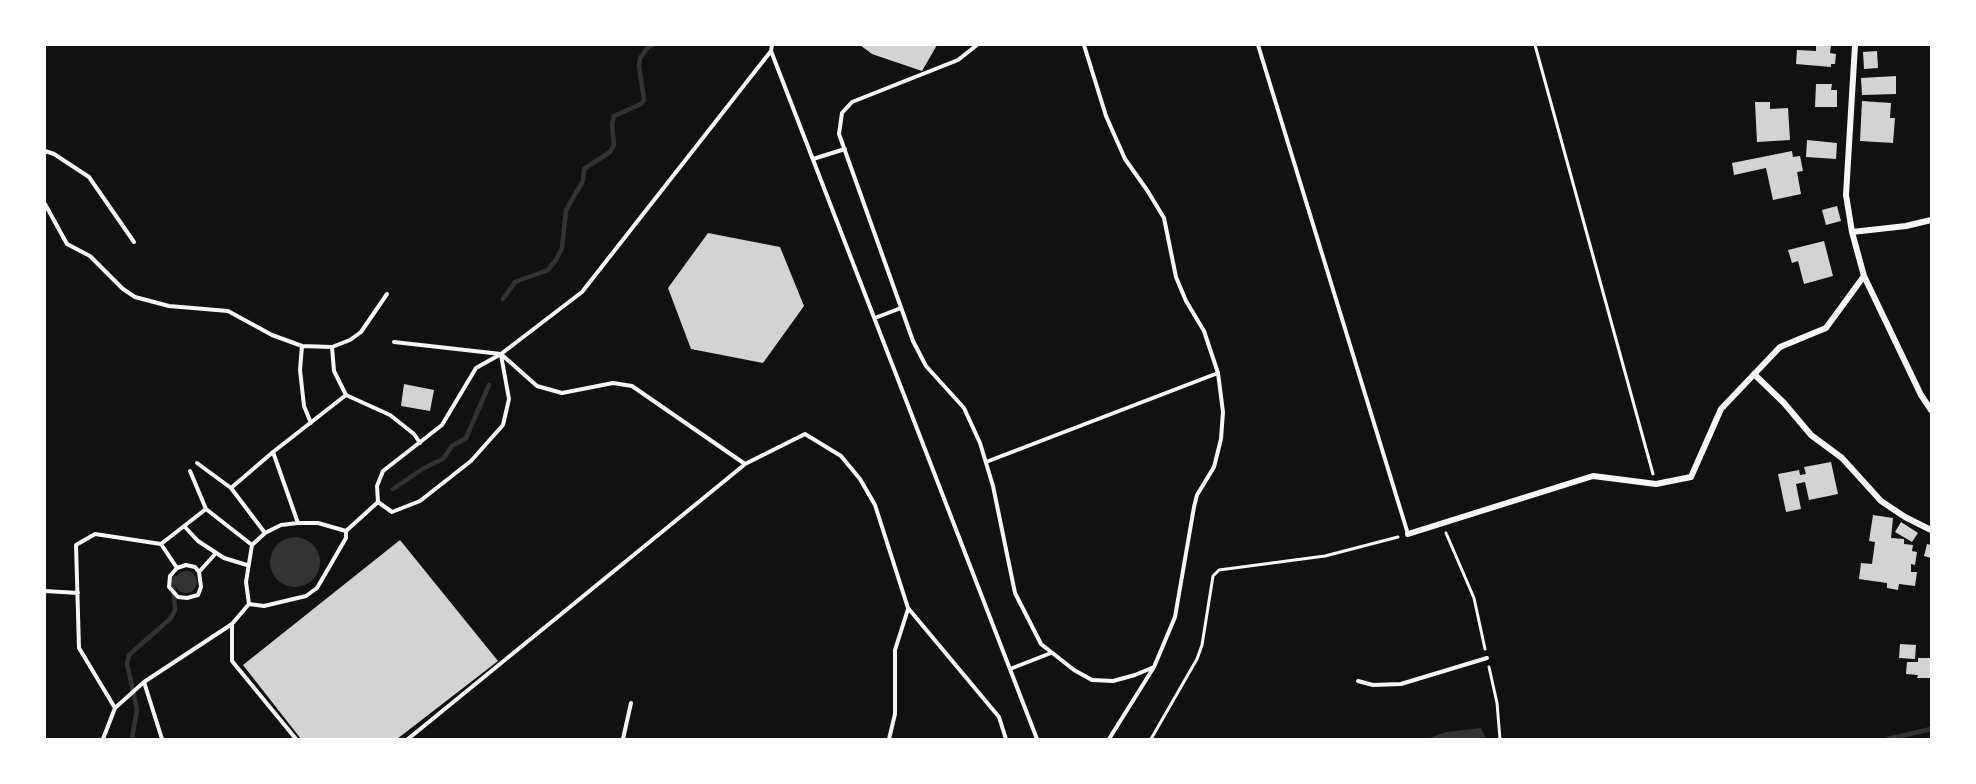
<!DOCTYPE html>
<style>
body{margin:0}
#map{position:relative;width:1976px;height:784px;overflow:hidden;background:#111;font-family:"Open Sans",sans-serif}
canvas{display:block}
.frame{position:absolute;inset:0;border:46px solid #fff;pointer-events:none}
</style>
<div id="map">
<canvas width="1976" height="784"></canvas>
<div class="frame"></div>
</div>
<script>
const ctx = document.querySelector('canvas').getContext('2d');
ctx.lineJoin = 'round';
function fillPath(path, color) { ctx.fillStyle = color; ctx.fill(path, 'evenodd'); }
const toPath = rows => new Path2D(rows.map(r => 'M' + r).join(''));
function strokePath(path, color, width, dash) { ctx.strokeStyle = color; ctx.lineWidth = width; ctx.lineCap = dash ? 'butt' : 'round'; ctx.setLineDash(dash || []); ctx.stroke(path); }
fillPath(toPath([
 '270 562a25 25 0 1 1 50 0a25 25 0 1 1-50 0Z',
 '175 582a11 11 0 1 1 22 0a11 11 0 1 1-22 0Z',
 [1481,728,1486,739,1427,739,1446,732]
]), '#333');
strokePath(toPath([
 [503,299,515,282,548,270,556,260,562,248,566,210,583,181,584,169,610,152,614,145,612,124,614,116,641,104,644,100,639,66,640,58,648,47,653,45],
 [393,489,424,468,443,459,452,446,466,438,489,385],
 [132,739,137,709,127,664,129,655,171,618,175,610,173,582,175,578],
 [1888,739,1931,729]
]), '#333', 4.5);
fillPath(toPath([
 [860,45,937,45,922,71,872,54],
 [1816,45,1831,45,1830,53,1836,54,1835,64,1831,64,1831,67,1796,64,1797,50,1816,51],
 [1877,51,1878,68,1864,69,1863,52],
 [1896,76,1896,94,1862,95,1861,78],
 [1816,84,1832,84,1831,90,1837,90,1837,107,1815,107],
 [1862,101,1891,103,1890,118,1895,118,1893,143,1860,141],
 [1755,102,1770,102,1770,109,1788,108,1790,140,1757,142],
 [1807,140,1837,143,1836,159,1806,157],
 [1792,151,1793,157,1800,156,1803,171,1797,172,1801,194,1773,200,1766,168,1734,175,1732,163],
 [1837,206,1841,221,1826,225,1822,210],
 [708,233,780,247,804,306,763,363,691,349,668,288],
 [1824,241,1833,276,1804,284,1798,261,1792,263,1788,250],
 [404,384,434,390,430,411,401,406],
 [1831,462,1838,494,1809,500,1805,482,1796,484,1801,509,1786,512,1778,474,1799,470,1800,475,1806,474,1804,467],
 [1873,515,1893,518,1891,538,1904,539,1904,544,1913,545,1912,551,1917,552,1915,565,1911,564,1911,572,1917,572,1915,586,1899,584,1898,590,1887,588,1887,583,1859,579,1861,563,1872,564,1875,542,1869,541],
 [1901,522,1918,533,1912,542,1895,532],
 [400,540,498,661,397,739,301,739,243,665],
 [1927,544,1931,545,1931,558,1924,556],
 [1900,644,1916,645,1915,659,1899,658],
 [1918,658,1931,658,1931,678,1917,678,1918,675,1906,674,1907,662,1918,662]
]), '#d3d3d3');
strokePath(toPath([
 [1535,45,1653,474],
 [1446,533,1474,598,1485,649],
 [1489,667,1497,703,1500,739],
 [1151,739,1197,659,1202,645,1213,576,1219,570,1325,556,1398,537]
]), '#f5f5f5', 3);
strokePath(toPath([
 [977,45,958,60,852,102,842,113,839,134,913,341,926,366,964,408,980,443,993,486,1015,593,1041,644,1074,670,1092,680,1113,681,1135,675,1154,667],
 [1084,45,1106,116,1125,159,1147,190,1164,218,1176,277,1186,301,1204,331,1218,373,1223,412,1221,439,1214,467,1197,495,1194,507,1175,617,1154,667,1109,739],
 [1258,45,1408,534],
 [771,51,1037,739],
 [45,151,54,154,89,177,134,242],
 [813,159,845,149],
 [45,204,67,244,90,256,123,289,135,297,169,306,228,311,272,335,302,346,300,370,304,406,311,423],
 [875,318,901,308],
 [394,342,501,354,537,386,562,393,613,383,632,386,745,464,805,434,841,456,860,479,875,505,908,608,999,717,1006,739],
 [302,346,332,347,334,371,346,395],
 [332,347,350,340,361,332,387,294],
 [986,462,1218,373],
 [197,463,231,488,265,533],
 [190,471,206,509],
 [231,488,273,452],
 [378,502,392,512,420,501,471,461,503,425,509,399,501,355],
 [298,523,273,452,346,395,390,415,414,434,420,443],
 [184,526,198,541,224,558,247,565],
 [161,544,177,568],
 [199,572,195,567,186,565,177,568,170,576,169,587,178,597,187,598,198,595,201,587,199,572,216,553],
 [45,591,78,593],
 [249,604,264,606,306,596,317,588,346,538,346,531],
 [232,625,232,661,296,739],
 [1010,669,1051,653],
 [1358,681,1373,685,1401,684,1487,658],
 [144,682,162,739],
 [115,708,79,648,76,545,95,534,161,544,206,509,252,545],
 [103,739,115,708,144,682,232,624,249,604,246,582,252,545,265,533,281,525,298,523,318,523,346,531,378,502,377,486,383,471,442,425,476,368,501,354,582,292,771,51,772,45],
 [408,739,744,465],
 [623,739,631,703],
 [889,739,895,714,895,650,908,609]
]), '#f5f5f5', 4);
strokePath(toPath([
 [1855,45,1846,195,1852,232,1864,276,1921,395,1931,410],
 [1852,232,1906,226,1931,220],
 [1754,374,1784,403,1811,435,1842,458,1881,501,1905,517,1931,530],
 [1408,534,1593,476,1656,484,1691,477,1721,409,1780,347,1826,328,1864,276]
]), '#f5f5f5', 6);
</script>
